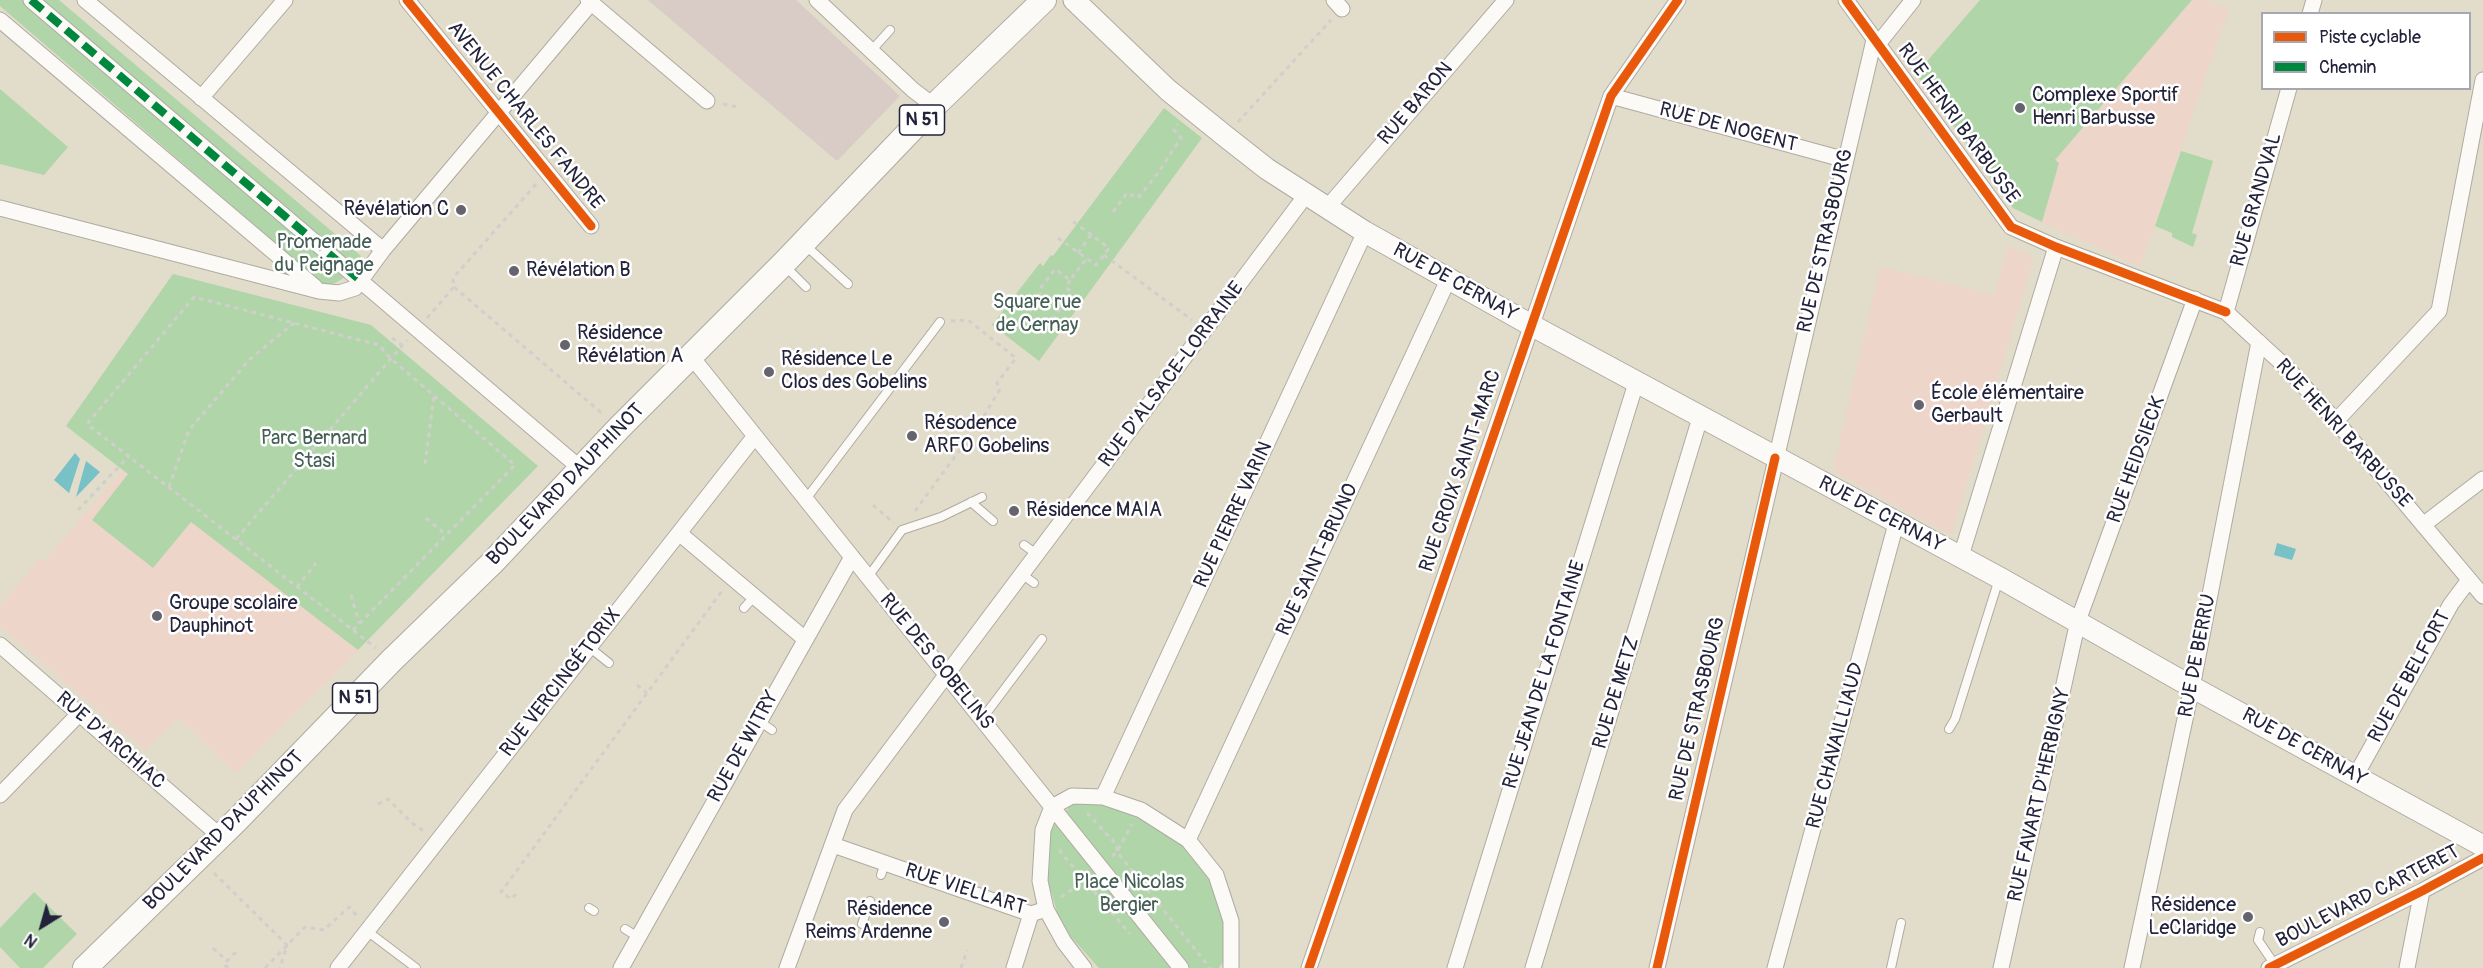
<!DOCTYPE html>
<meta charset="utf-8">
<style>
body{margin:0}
#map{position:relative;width:2483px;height:968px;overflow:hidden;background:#e2dcca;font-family:Pangolin,sans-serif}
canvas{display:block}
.legend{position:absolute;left:2261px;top:12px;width:210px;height:78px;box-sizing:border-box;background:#fff;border:2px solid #a7a7b1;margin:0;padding:8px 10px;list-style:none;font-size:18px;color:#22223b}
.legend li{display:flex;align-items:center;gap:12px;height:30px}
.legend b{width:30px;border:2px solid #a7a7b1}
.north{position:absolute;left:12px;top:896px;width:60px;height:60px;-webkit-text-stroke:4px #fff;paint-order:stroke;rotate:217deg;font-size:16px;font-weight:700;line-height:24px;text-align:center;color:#22223b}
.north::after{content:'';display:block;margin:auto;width:21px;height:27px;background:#22223b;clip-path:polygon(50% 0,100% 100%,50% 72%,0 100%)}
</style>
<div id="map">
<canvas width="2483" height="968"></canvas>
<ul class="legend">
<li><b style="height:8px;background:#e8590c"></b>Piste cyclable</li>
<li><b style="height:8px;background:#00873e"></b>Chemin</li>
</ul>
<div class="north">N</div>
</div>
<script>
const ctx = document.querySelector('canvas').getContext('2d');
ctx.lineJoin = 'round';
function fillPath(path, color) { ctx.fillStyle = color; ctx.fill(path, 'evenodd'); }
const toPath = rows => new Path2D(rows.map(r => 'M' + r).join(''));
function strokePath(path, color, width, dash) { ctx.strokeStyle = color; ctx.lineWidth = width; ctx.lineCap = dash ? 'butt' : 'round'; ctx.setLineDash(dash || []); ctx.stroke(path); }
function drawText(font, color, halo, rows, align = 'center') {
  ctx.font = font + ' Pangolin,sans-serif'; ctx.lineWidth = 5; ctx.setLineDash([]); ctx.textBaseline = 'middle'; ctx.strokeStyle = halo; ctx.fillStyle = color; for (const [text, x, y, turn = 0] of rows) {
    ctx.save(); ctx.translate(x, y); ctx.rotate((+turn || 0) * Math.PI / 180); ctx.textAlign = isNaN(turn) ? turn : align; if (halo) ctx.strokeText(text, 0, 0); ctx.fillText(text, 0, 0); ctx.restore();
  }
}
fillPath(toPath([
 [2192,0,2206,0,2229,9,2140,267,2042,222,2059,163,2055,160],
 [2008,247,2031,255,2033,260,1952,533,1949,534,1833,471,1880,267,1994,295],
 [123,470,358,650,236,773,178,718,145,750,0,626,0,606,39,560,45,560]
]), '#eed5ca');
fillPath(toPath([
 [648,0,796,0,900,96,837,161]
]), '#d9ccc6');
fillPath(toPath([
 [0,0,59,0,361,256,342,279,333,284,323,284,0,6],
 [1980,0,2192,0,2055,160,2059,163,2042,222,2013,208,1916,74],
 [0,89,68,147,44,175,0,164],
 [1164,108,1202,138,1039,361,992,325,1040,263,1043,266,1051,255,1053,256],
 [2181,151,2213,161,2192,233,2197,235,2193,247,2172,237,2172,233,2155,226],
 [173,274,371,325,538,466,358,650,191,522,153,568,92,520,128,474,66,426],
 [1076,799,1103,803,1146,817,1182,842,1210,878,1224,921,1225,959,1219,968,1099,968,1061,926,1046,874,1049,831],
 [34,892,77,934,43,968,20,968,0,947,0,928]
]), '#afd5a8');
fillPath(toPath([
 [75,453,80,459,69,493,54,480],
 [86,461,100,472,76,497],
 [2277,543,2296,549,2292,560,2274,555]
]), '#78c1c7');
const lane = toPath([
 [871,51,890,30],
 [804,244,848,284],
 [784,265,806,287],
 [806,499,940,322],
 [971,502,993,521],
 [1024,545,1038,555],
 [1023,575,1034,583],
 [868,577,902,530,941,517,982,497],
 [744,608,754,597],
 [589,647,609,663],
 [982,719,1042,639],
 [759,721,772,730],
 [1949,729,1955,719,1999,579],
 [881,875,885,863],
 [589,908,594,911],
 [862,924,870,901],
 [625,929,638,937],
 [367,931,416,968],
 [2260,932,2258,940,2275,965],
 [1891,968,1901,923]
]);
const street = toPath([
 [31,0,580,468],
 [85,0,383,250],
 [407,0,591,226],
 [588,0,707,101],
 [817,0,913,90,934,106],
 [1334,0,1342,9],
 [1846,0,2011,227,2056,247,2226,312,2288,369,2336,421,2483,596],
 [2310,14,2314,0],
 [0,20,315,287],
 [1878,44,1913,0],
 [1611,96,1846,160],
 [201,98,285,0],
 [0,208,319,291,339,293,355,288,383,250,591,3],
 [1326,209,1506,0],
 [2226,312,2289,88],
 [691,356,1181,968],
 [2336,421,2439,311,2483,80],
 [2423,525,2483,479],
 [679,533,805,639],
 [1961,556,2056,247],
 [0,645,220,836],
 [2356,775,2451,604,2469,580],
 [0,795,79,714],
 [1103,797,1365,232],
 [1188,840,1448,280],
 [833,845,1031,914,1046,909],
 [338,968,755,436],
 [621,968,852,557],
 [787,968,845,810,1306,195],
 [1014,968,1031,914],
 [1084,968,1064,942,1046,909,1040,881,1043,830,1052,807,1072,796,1103,797,1141,810,1188,840,1216,875,1231,921,1231,968],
 [1309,968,1611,96,1678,0],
 [1455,968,1636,383],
 [1533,968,1700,418],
 [1657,968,1874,40],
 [1775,968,1896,524],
 [2001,968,2078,621,2195,299],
 [2132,968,2194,677,2259,342],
 [2269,968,2422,891,2483,858],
 [2407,968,2422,891]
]);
const secondary = toPath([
 [1074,0,1168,90,1225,136,1267,169,1365,232,1531,325,2000,578,2192,687,2483,846]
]);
const primary = toPath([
 [85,968,236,821,392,660,492,563,619,428,783,264,934,106,1044,0]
]);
strokePath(lane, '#afaaa2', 10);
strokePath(street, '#afaaa2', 17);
strokePath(secondary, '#afaaa2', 23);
strokePath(primary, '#afaaa2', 26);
strokePath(toPath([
 [723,104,738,107],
 [1238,122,1331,20],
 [1113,212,1127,193,1138,198,1158,173,1181,138,1174,130,1178,124],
 [1058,238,1096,265,1104,255,1109,248,1071,220],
 [1078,253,1091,235],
 [1104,255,1192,320],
 [1070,280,1066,287,1072,293,1042,333,1024,320,1040,298,1040,289,1055,269,1070,280,1087,258],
 [454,287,604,415],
 [427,318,454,287,453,278,537,183],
 [392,338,402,345],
 [425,464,434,396],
 [169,487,189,430,250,359,294,323],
 [873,505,894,523],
 [78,510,129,456],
 [915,511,981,421,1000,389,997,383,1016,358,968,320,951,321],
 [426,518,446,535],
 [236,539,407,340],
 [297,587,316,563],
 [351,595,359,623],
 [353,630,515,465,390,358,379,345,194,297,87,424,376,648],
 [637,685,647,693],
 [378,804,388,799,413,824,424,831],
 [1087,813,1117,845,1117,852,1210,968],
 [1059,850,1130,934],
 [1112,856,1117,852,1132,824],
 [214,873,287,945,280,968],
 [516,894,511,899,501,892,722,591],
 [1061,897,1085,881],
 [213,948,227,961],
 [228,968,224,964,239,949],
 [265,968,305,927,324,930,349,907,358,917],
 [961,968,967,950]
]), '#d1cfcc', 3, [4.5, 4.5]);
strokePath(lane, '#fbfaf7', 8);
strokePath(street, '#fbfaf7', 15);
strokePath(secondary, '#fbfaf7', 21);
strokePath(primary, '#fbfaf7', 24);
strokePath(toPath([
 [31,0,361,281]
]), '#00873e', 8, [15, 8]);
strokePath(toPath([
 [407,0,591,226],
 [1846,0,2011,227,2056,247,2226,312],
 [1309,968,1611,96,1678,0],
 [1657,968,1775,458],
 [2269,968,2422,891,2483,858]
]), '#e8590c', 9);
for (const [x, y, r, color] of [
 [2020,108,6,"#65636d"],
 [461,210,6,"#65636d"],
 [514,271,6,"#65636d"],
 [565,345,6,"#65636d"],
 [769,372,6,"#65636d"],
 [1919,405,6,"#65636d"],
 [912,436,6,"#65636d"],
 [1014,511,6,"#65636d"],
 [157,616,6,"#65636d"],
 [2248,917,6,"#65636d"],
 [944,922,6,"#65636d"]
]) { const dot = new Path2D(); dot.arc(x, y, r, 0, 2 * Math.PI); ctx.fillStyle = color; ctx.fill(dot); strokePath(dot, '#fff', 2); }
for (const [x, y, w] of [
 [922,120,45],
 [355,698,45]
]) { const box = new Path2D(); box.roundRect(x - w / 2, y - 15, w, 30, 4.5); ctx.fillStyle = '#fff'; ctx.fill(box); strokePath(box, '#22223b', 1.5); }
drawText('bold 18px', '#22223b', null, [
 ["N 51",922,120],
 ["N 51",355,698]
]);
drawText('20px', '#22223b', '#fff', [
 ["Complexe Sportif",2032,96],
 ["Henri Barbusse",2032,119],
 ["Révélation C",449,210,"right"],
 ["Révélation B",526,271],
 ["Résidence",577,334],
 ["Révélation A",577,357],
 ["Résidence Le",781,360],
 ["Clos des Gobelins",781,383],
 ["École élémentaire",1931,394],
 ["Gerbault",1931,417],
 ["Résodence",924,424],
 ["ARFO Gobelins",924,447],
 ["Résidence MAIA",1026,511],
 ["Groupe scolaire",169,604],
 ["Dauphinot",169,627],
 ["Résidence",2236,906,"right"],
 ["LeClaridge",2236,929,"right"],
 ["Résidence",932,910,"right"],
 ["Reims Ardenne",932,933,"right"]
], 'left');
drawText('20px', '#22223b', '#fff', [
 ["RUE BARON",1416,104,-49],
 ["AVENUE CHARLES FANDRE",525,116,51],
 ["RUE HENRI BARBUSSE",1958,124,54],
 ["RUE DE NOGENT",1728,128,15],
 ["RUE GRANDVAL",2257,200,-74],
 ["RUE DE STRASBOURG",1826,241,-77],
 ["RUE DE CERNAY",1455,283,29],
 ["RUE D'ALSACE-LORRAINE",1172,375,-53],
 ["RUE HENRI BARBUSSE",2343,434,48],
 ["RUE HEIDSIECK",2137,460,-70],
 ["RUE CROIX SAINT-MARC",1461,471,-71],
 ["BOULEVARD DAUPHINOT",566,485,-46],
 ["RUE PIERRE VARIN",1234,515,-65],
 ["RUE DE CERNAY",1881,515,28],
 ["RUE SAINT-BRUNO",1318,560,-65],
 ["RUE DE BERRU",2198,656,-79],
 ["RUE DES GOBELINS",936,662,51],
 ["RUE JEAN DE LA FONTAINE",1545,675,-73],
 ["RUE DE BELFORT",2410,677,-61],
 ["RUE VERCINGÉTORIX",561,683,-52],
 ["RUE DE METZ",1617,693,-73],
 ["RUE DE STRASBOURG",1698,709,-77],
 ["RUE D'ARCHIAC",110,741,41],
 ["RUE CHAVAILLIAUD",1836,746,-75],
 ["RUE DE WITRY",744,747,-61],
 ["RUE DE CERNAY",2304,748,29],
 ["RUE FAVART D'HERBIGNY",2040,795,-77],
 ["BOULEVARD DAUPHINOT",224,831,-45],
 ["RUE VIELLART",965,890,18],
 ["BOULEVARD CARTERET",2368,897,-27]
]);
drawText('20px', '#455f57', '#fff', [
 ["Promenade",324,243],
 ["du Peignage",324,266],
 ["Square rue",1037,303],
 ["de Cernay",1037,326],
 ["Parc Bernard",314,439],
 ["Stasi",314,462],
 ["Place Nicolas",1129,883],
 ["Bergier",1129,906]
]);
</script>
